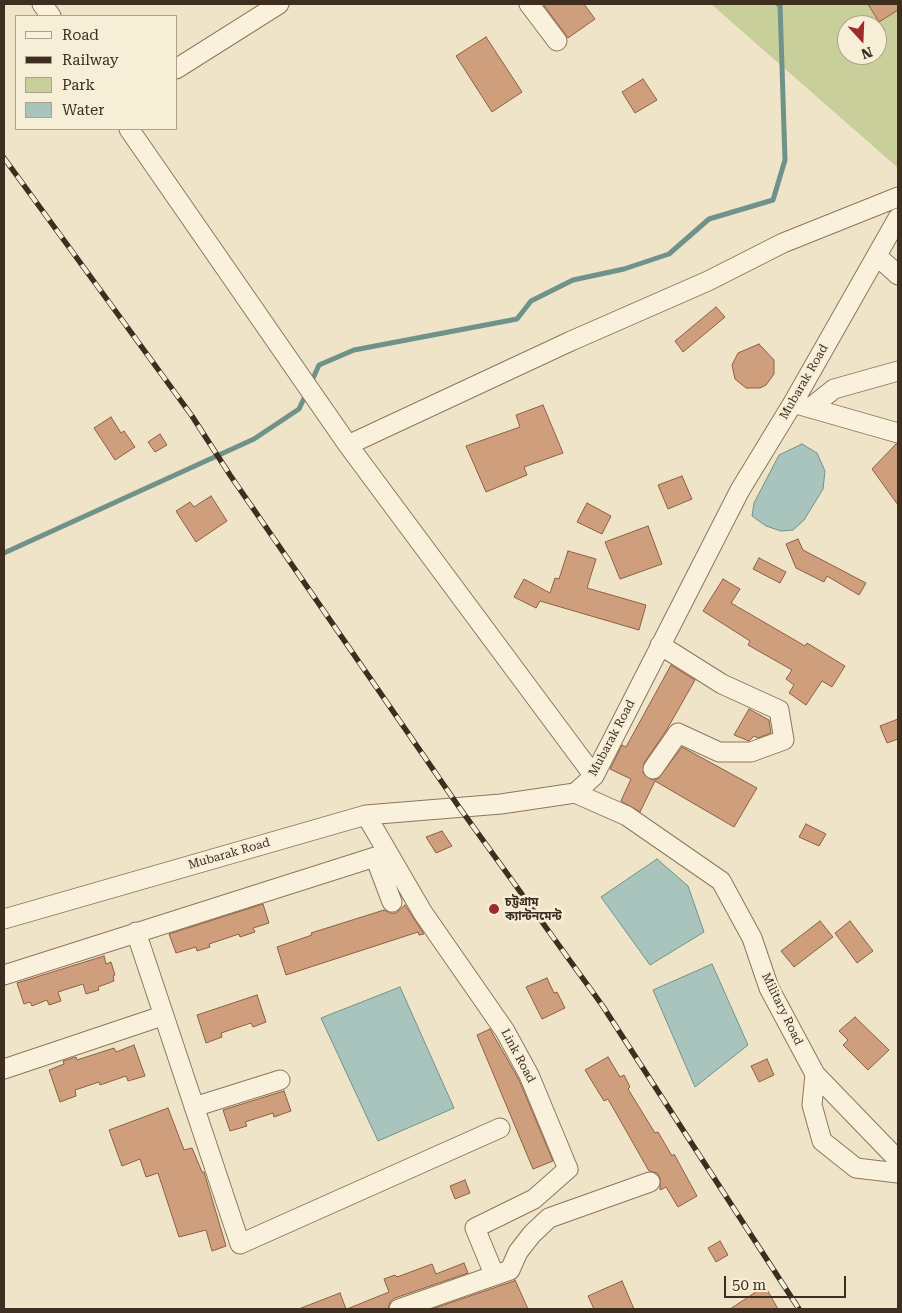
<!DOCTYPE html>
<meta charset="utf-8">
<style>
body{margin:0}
#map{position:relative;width:902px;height:1313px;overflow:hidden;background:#f0e4c8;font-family:"Roboto Serif",serif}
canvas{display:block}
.frame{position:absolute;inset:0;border:5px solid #3d2e20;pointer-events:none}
.legend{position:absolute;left:15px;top:15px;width:162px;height:115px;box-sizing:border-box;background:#f7eed8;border:1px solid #ada18e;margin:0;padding:6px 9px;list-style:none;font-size:15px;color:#3d2e20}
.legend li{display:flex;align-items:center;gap:10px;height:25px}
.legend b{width:25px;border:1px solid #ada18e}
.north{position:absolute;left:837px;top:15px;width:50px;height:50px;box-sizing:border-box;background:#f7eed8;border:1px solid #ada18e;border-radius:50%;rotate:160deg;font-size:14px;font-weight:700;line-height:20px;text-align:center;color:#3d2e20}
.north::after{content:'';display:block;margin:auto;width:18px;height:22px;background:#9e2a2b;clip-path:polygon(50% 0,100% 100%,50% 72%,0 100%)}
.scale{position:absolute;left:724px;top:1276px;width:122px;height:22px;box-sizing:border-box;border:2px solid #3d2e20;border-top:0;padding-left:6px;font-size:15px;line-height:18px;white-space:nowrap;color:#3d2e20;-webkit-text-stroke:4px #f7eed8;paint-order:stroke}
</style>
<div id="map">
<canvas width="902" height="1313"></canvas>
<div class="frame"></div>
<ul class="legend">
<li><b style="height:6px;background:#faf1dc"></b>Road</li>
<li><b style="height:6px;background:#3d2e20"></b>Railway</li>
<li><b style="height:14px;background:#c9cf9b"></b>Park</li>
<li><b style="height:14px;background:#a9c4bc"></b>Water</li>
</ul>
<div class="north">N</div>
<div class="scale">50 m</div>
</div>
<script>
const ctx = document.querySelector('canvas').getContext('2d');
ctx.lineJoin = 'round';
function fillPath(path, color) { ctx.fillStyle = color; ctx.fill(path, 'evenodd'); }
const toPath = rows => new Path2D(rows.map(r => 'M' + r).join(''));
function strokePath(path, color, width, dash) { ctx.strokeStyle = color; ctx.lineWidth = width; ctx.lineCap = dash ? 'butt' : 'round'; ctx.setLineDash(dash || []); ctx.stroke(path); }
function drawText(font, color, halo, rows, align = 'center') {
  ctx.font = font + ' "Roboto Serif","Noto Sans Bengali",serif'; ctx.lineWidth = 5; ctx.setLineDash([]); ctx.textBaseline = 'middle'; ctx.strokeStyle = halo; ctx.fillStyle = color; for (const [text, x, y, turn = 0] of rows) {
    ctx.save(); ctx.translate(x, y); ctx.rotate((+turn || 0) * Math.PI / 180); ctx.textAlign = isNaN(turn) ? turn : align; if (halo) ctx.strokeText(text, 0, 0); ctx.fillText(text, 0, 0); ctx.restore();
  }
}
fillPath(toPath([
 [711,4,898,4,898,168],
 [847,25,877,25,877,55,847,55]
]), '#c9cf9b');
const water = toPath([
 [802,444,817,453,825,471,823,489,804,520,793,530,781,531,766,526,752,516,754,503,779,455,802,444],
 [657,859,688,886,704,932,650,965,601,897,657,859],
 [712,964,748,1045,695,1087,653,990,712,964],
 [400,987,454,1108,378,1141,321,1018,400,987]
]);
fillPath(water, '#a9c4bc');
strokePath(water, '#6f938a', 1);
strokePath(toPath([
 [310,385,319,365,354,350,517,319,531,301,573,280,624,269,669,254,709,219,773,200,785,160,780,4,778,4],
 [4,553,254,439,299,409,307,392]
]), '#6f938a', 5);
const building = toPath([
 [543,4,584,4,595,19,568,38,543,4],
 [868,4,898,4,898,10,879,22,868,4],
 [486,37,522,92,492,112,456,56,486,37],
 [643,79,657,100,635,113,622,92,643,79],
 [716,307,725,317,683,352,675,341,716,307],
 [759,344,774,360,774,374,766,385,760,388,746,388,735,379,732,365,738,353,759,344],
 [543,405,563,453,524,467,527,475,486,492,466,446,520,427,516,415,543,405],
 [111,417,121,433,124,431,135,447,115,460,94,428,111,417],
 [160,434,167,445,155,452,148,442,160,434],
 [896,444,898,444,898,505,872,469,896,444],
 [682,476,692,499,668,509,658,485,682,476],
 [211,496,227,521,196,542,176,511,190,502,194,507,211,496],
 [587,503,611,516,602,534,577,522,587,503],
 [648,526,662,564,620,579,605,542,648,526],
 [798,539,803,550,866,583,859,595,827,576,824,582,796,568,786,544,798,539],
 [568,551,596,559,587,588,646,605,639,630,540,601,536,608,514,597,524,579,550,593,555,578,559,579,568,551],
 [759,558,786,572,780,583,753,569,759,558],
 [723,579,740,589,731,603,805,646,807,643,845,666,832,687,822,681,806,705,789,693,794,685,786,679,792,670,748,645,750,641,703,611,723,579],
 [671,665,695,680,666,731,644,763,643,773,652,780,658,779,682,747,757,788,734,827,655,781,640,812,621,801,631,779,610,769,622,745,626,747,671,665],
 [749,709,769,720,771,733,758,738,754,736,749,741,734,735,749,709],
 [898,719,898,739,887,743,880,726,898,719],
 [806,824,826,834,819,846,799,837,806,824],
 [442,831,452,846,436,853,426,837,442,831],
 [263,904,269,923,253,928,255,932,240,937,239,934,209,944,210,947,197,951,196,947,176,953,169,934,263,904],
 [405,905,424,934,419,935,418,932,286,975,277,947,312,935,311,933,384,910,390,913,396,913,405,905],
 [820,921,833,937,794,967,781,951,820,921],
 [850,921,873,951,857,963,835,933,850,921],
 [104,956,106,964,111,962,115,975,113,976,114,981,98,987,99,990,86,994,83,984,58,992,61,1001,49,1005,47,1000,32,1006,30,1002,24,1004,17,983,104,956],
 [547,978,554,993,557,992,565,1008,542,1019,526,987,547,978],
 [257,995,266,1022,253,1027,251,1023,221,1033,222,1037,206,1043,197,1015,257,995],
 [855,1017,889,1050,868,1070,843,1045,848,1040,839,1031,855,1017],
 [490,1029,519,1080,553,1161,533,1169,477,1035,490,1029],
 [134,1045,145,1076,128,1081,126,1076,100,1085,99,1082,75,1090,76,1096,60,1102,49,1070,64,1064,63,1061,76,1057,77,1060,114,1048,116,1052,134,1045],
 [608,1057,620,1077,624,1075,630,1087,628,1089,655,1133,658,1132,672,1156,674,1154,697,1196,678,1207,666,1187,660,1190,660,1178,657,1173,649,1171,608,1099,604,1101,585,1070,608,1057],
 [767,1059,774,1075,759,1082,751,1066,767,1059],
 [284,1091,291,1111,274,1117,273,1113,245,1122,247,1126,230,1131,223,1110,284,1091],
 [168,1108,184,1150,192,1148,202,1172,204,1172,226,1246,212,1251,206,1230,179,1237,158,1173,146,1177,140,1159,122,1166,109,1130,168,1108],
 [465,1180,470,1193,455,1199,450,1186,465,1180],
 [720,1241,728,1255,716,1262,708,1248,720,1241],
 [464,1263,468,1273,395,1298,390,1302,388,1309,347,1309,389,1292,384,1279,395,1275,397,1277,432,1264,436,1274,464,1263],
 [515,1280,528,1309,432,1309,514,1281,515,1280],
 [622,1281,634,1309,594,1309,588,1296,622,1281],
 [765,1286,778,1309,730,1309,765,1286],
 [340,1293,346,1309,301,1309,301,1308,340,1293]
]);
fillPath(building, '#cf9f7d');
strokePath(building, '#8d5f41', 1);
const minor = toPath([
 [42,4,51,16],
 [529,4,557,41],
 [176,69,279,4],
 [129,129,348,445,594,776],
 [877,256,898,275],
 [793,403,898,433],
 [810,408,834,389,898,371],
 [348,445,571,341,708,281,783,243,898,197],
 [653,769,678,733,719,752,751,752,784,740,779,710,722,684,660,645],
 [575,793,627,816,721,881,752,938,769,988,815,1074,812,1105,822,1141,856,1168,898,1173],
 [366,815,423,913,505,1031,529,1075,568,1169,534,1199,475,1228,494,1274],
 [4,919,366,815,501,804,575,793,594,776,740,490,793,403,898,218],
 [136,932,240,1244,500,1128],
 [4,975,375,857,392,902],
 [4,1069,162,1016],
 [815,1074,898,1160],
 [194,1107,280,1080],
 [399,1309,510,1270,518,1252,532,1234,549,1218,650,1182]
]);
strokePath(minor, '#8d765c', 21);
strokePath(minor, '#faf1dc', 19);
const rail = toPath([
 [4,158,192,416,230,475,459,807,602,1005,799,1309]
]);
strokePath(rail, '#3d2e20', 5.5);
strokePath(rail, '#f7eed8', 4, [11]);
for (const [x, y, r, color] of [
 [494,909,6,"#9e2a2b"]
]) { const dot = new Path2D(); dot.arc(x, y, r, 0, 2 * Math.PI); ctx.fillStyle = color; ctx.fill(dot); strokePath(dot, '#f7eed8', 2); }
drawText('12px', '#3d2e20', '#f7eed8', [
 ["Mubarak Road",804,382,-60],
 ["Mubarak Road",612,738,-62],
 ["Mubarak Road",229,854,-16],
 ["Military Road",782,1009,64],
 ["Link Road",518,1056,62]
]);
drawText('bold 12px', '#3d2e20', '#f7eed8', [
 ["চট্টগ্রাম",505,902],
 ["ক্যান্টনমেন্ট",505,916]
], 'left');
</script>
